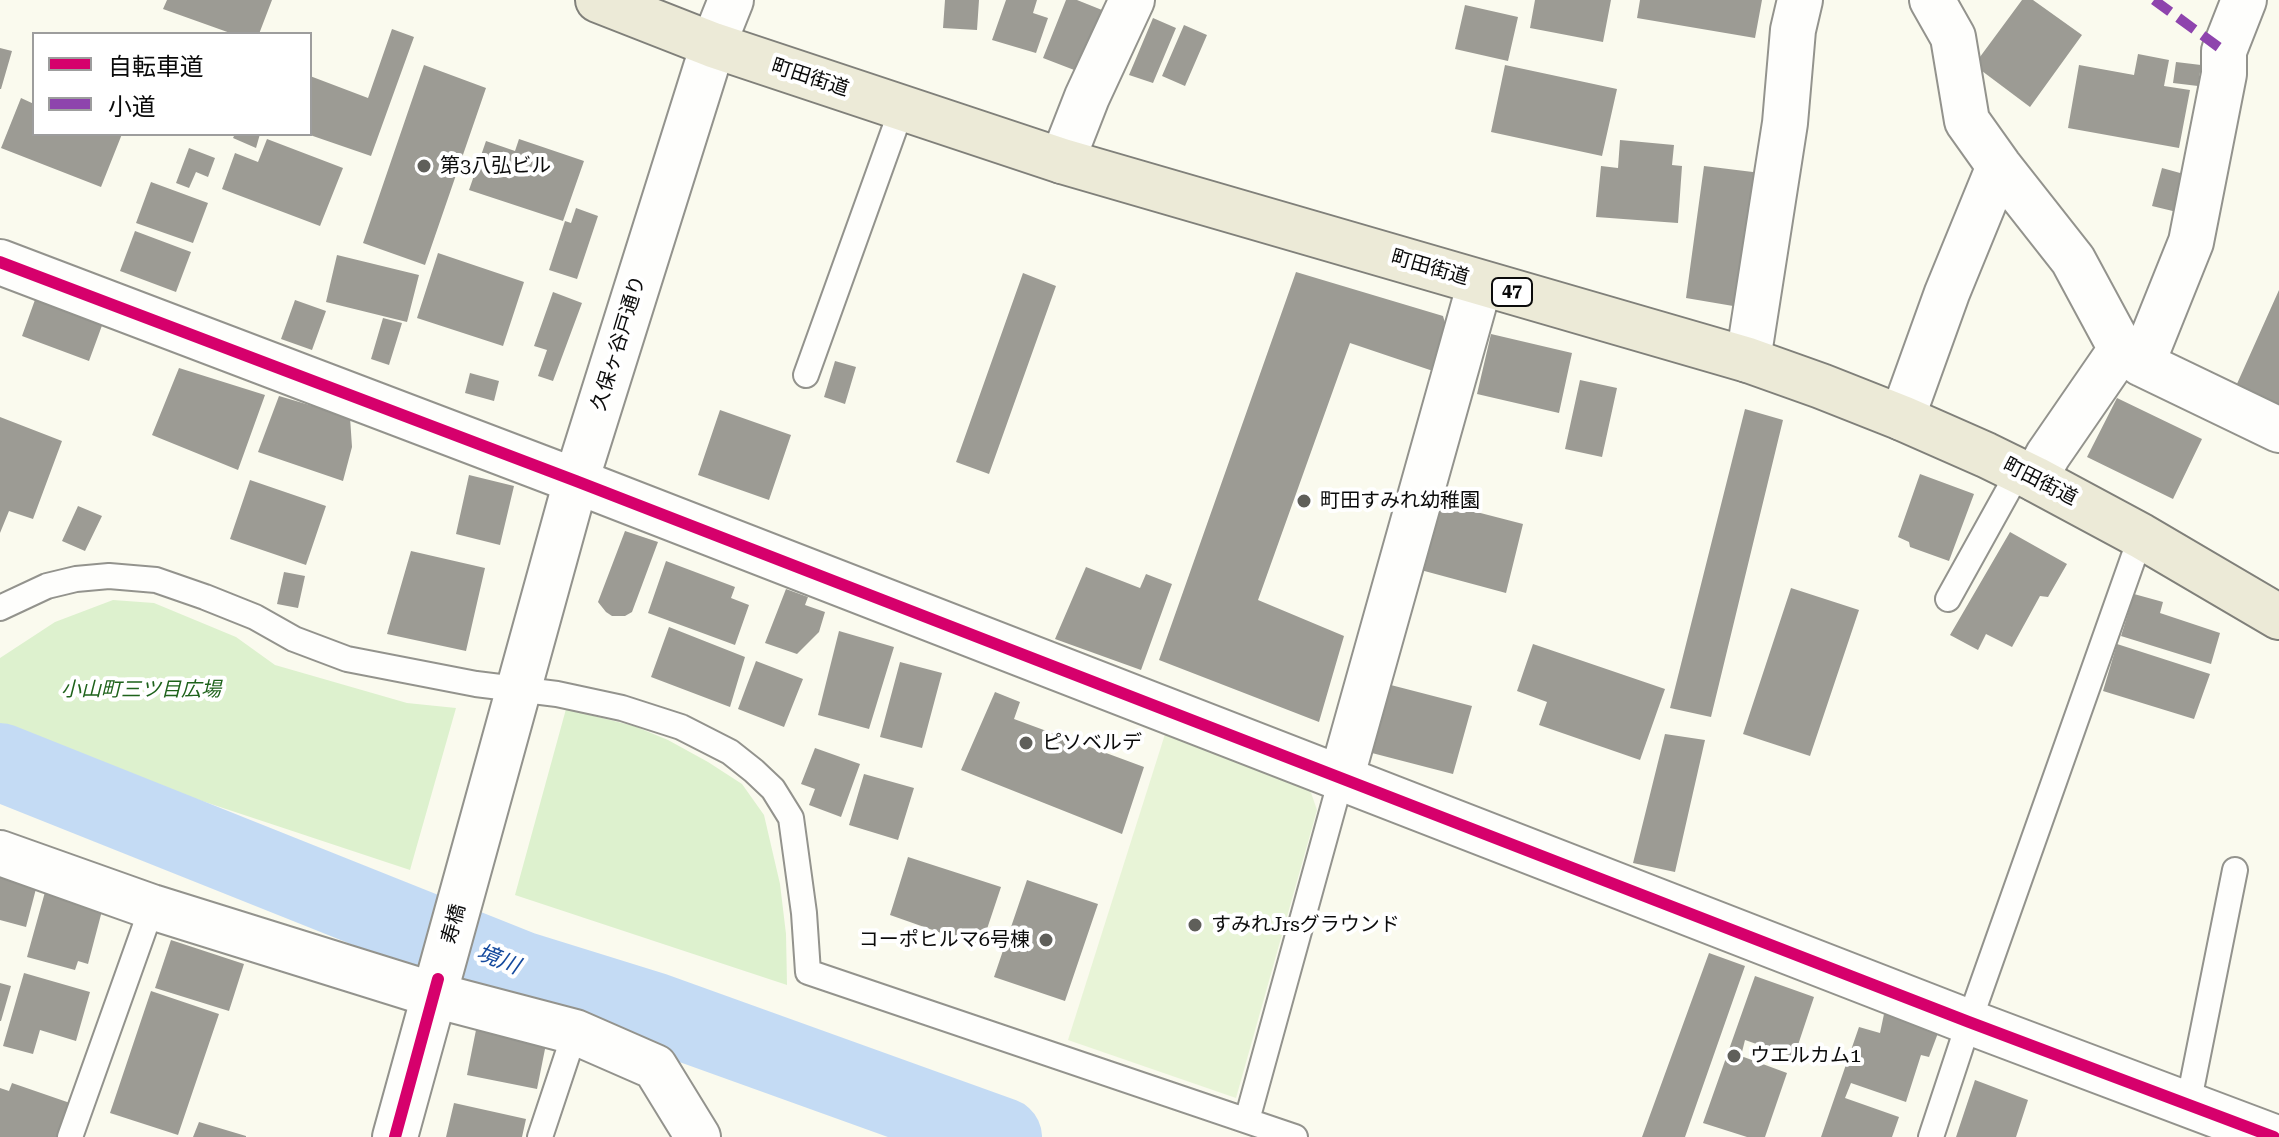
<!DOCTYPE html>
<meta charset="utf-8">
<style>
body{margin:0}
#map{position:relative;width:2279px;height:1137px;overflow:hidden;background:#fafaee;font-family:"Roboto Serif","Noto Sans JP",serif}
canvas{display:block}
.legend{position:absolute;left:32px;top:32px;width:280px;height:104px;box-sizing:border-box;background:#fff;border:2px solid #9d9d9d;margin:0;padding:10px 14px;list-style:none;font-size:24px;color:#0b0b0b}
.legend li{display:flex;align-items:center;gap:16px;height:40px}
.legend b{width:40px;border:2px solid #9d9d9d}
</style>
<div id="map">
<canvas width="2279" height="1137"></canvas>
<ul class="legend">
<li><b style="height:10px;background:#d6006c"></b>自転車道</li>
<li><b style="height:10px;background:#8e44ad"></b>小道</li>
</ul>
</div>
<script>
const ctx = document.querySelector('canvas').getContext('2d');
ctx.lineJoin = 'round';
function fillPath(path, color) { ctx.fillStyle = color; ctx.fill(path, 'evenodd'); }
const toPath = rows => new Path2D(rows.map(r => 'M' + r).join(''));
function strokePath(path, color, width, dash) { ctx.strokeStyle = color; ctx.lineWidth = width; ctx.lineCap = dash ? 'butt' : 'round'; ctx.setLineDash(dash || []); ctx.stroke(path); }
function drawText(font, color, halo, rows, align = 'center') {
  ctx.font = font + ' "Roboto Serif","Noto Sans JP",serif'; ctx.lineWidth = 8; ctx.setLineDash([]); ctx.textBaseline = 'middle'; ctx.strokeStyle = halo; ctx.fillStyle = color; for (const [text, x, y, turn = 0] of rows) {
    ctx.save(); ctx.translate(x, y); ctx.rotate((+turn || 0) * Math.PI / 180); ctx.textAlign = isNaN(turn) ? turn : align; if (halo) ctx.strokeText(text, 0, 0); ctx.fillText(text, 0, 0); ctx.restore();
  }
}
fillPath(toPath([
 [113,600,154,603,236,637,275,665,407,703,456,708,410,870,0,734,0,658,55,622],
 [566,709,634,726,668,740,708,762,742,784,764,815,780,884,786,934,787,985,515,895]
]), '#ddf1ce');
fillPath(toPath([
 [1166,731,1308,784,1317,810,1236,1098,1068,1040]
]), '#e8f4d7');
strokePath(toPath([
 [0,762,521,970,653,1011,1003,1137]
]), '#c4dbf4', 78);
fillPath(toPath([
 [167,0,272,0,259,34,233,34,163,9],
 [945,0,979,0,977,30,943,28],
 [1006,0,1037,0,1033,13,1048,18,1036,53,992,40],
 [1066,0,1077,0,1107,12,1082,73,1043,58],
 [1535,0,1611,0,1603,42,1530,28],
 [1640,0,1762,0,1755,38,1637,18],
 [2022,0,2033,0,2082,35,2030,107,1974,65],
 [1465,5,1518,17,1508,61,1455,49],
 [1153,18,1176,28,1153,83,1129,75],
 [1184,25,1207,35,1185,86,1162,76],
 [392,29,414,37,371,156,310,135,310,76,368,98],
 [0,48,12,51,1,89,0,89],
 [2138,54,2169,60,2164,86,2190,90,2179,148,2068,128,2079,65,2134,75],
 [2176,62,2201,65,2198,86,2173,83],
 [424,65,486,88,425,265,363,243],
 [1505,65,1617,89,1602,156,1491,132],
 [21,98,34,104,34,134,122,134,101,187,1,148],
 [235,134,260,134,256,148,233,138],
 [267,139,343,168,320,226,222,189,235,153,258,162],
 [519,139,584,161,563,221,469,190,486,141,515,151],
 [1620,140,1674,145,1672,165,1682,166,1678,223,1596,217,1601,166,1618,168],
 [189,148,215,158,208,177,196,172,189,188,176,183],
 [1704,166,1761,173,1739,307,1686,298],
 [2162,168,2191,176,2181,213,2152,206],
 [151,182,208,203,193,243,136,223],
 [576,208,598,216,577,279,549,270,565,221,571,223],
 [135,231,191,252,176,292,120,271],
 [438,253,524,282,503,346,417,318],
 [337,255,419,275,407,322,326,302],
 [1296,272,1443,316,1446,326,1433,371,1350,343,1258,600,1344,636,1319,722,1159,660],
 [1023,273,1056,286,989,474,956,462],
 [2279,290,2279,406,2236,386],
 [553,292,582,303,553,381,538,376,547,350,534,346],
 [36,297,104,320,89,361,22,336],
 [295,300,326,311,312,350,281,339],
 [383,318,402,323,389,365,371,359],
 [1491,334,1572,353,1559,413,1477,394],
 [835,361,856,367,845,404,824,397],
 [179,368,265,395,238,470,152,435],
 [470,373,499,381,494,401,465,393],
 [1580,380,1617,388,1602,457,1565,449],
 [279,396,350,417,352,447,343,481,258,452],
 [2117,398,2202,439,2173,499,2087,457],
 [1745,409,1783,420,1711,717,1670,708],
 [720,410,791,435,769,500,698,475],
 [0,417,62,441,33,519,9,511,0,533],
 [1920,474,1974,494,1949,561,1910,547,1909,542,1898,537],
 [469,475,514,486,500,545,456,534],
 [250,480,326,506,306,565,230,539],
 [1434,501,1523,524,1506,593,1417,569],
 [78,506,102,516,85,551,62,541],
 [625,531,658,542,632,612,625,616,612,616,606,612,598,602],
 [2010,532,2067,564,2048,597,2040,596,2012,647,1986,634,1978,650,1950,635],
 [411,551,485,568,466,651,387,634],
 [666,561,735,587,731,598,749,605,735,645,648,613],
 [1086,567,1140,588,1146,574,1172,584,1141,670,1055,639],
 [284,572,305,576,298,608,277,604],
 [1791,588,1859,610,1810,756,1743,734],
 [786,589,808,597,805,605,825,612,819,632,797,654,765,643],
 [2134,594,2163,602,2160,613,2220,633,2211,664,2121,636],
 [669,627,745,657,730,707,651,677],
 [839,631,894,647,869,729,818,715],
 [1533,644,1665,689,1640,760,1539,725,1547,702,1517,691],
 [2117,644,2210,674,2194,719,2103,691],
 [756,661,803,679,784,727,738,709],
 [900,662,942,673,922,748,880,737],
 [1387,684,1472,706,1453,774,1372,753],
 [995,692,1020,702,1014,719,1144,767,1122,834,961,770],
 [1665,734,1705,740,1675,872,1633,863],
 [815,748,860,764,841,817,809,805,815,789,801,784],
 [864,774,914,788,898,840,849,825],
 [908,857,1001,887,981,947,890,915],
 [0,875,37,885,26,927,0,920],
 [1027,880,1098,904,1065,1001,994,977],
 [45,892,103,907,88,964,78,961,75,970,27,957],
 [171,940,244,964,229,1011,155,988],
 [1709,953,1745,966,1685,1137,1642,1137],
 [24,973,90,992,76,1041,40,1030,33,1054,3,1046],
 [1755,976,1814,997,1794,1057,1745,1040,1741,1056,1787,1073,1765,1137,1747,1137,1703,1123],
 [0,983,11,986,1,1021,0,1021],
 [151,991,219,1014,178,1135,110,1113],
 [1884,1014,1938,1033,1929,1057,1921,1055,1906,1102,1851,1083,1845,1098,1899,1117,1892,1137,1821,1137,1859,1027,1880,1033],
 [476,1030,546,1044,537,1089,467,1075],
 [1975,1080,2028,1100,2016,1137,1956,1137],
 [12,1083,70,1103,59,1137,0,1137,0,1088,9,1091],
 [454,1103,526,1119,522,1137,446,1137],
 [199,1122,246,1136,246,1137,193,1137]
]), '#9c9b94');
const service = toPath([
 [806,375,902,108],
 [1948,599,2019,471],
 [0,608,47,586,76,579,109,576,156,580,205,597,255,617,294,639,347,659,476,684,557,694,622,708,681,727,730,752,754,771,773,789,791,818,804,913,808,972,1295,1137],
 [2188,1105,2235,870],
 [1247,1120,1341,779],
 [70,1137,152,907],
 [540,1137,575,1032],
 [1931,1137,1969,1022,2141,536]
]);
const minor = toPath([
 [1932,0,1953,37,1967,121,1999,166,2073,260,2121,349,2142,364,2279,430],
 [1062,161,1087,97,1132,0],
 [0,262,576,481,1969,1022,2274,1137],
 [1748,360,1785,123,1793,30,1800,0],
 [2142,364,2191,242,2224,74,2224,51,2244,0],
 [1902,418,1947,293,1999,166],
 [2035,479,2048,455,2121,349],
 [1341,779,1480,283],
 [0,853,152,907,434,995,575,1032,655,1067,698,1137]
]);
const tertiary = toPath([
 [395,1137,576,481,713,45,731,0]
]);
const primary = toPath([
 [598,0,713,45,1062,161,1748,360,1821,386,1902,418,1986,455,2035,479,2141,536,2279,617]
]);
strokePath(service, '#93938d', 28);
strokePath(minor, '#93938d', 48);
strokePath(tertiary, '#93938d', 48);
strokePath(primary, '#80807a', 48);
strokePath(service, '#fefefc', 24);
strokePath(minor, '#fefefc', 44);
strokePath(tertiary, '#fefefc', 44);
strokePath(primary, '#ecead7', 44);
strokePath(toPath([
 [2154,0,2224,51]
]), '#8e44ad', 10, [20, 10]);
strokePath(toPath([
 [0,262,576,481,1969,1022,2274,1137],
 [395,1137,438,979]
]), '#d6006c', 12);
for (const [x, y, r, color] of [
 [424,166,8,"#5f5f5a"],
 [1304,501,8,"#5f5f5a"],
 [1026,743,8,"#5f5f5a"],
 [1195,925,8,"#5f5f5a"],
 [1046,940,8,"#5f5f5a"],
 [1734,1056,8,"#5f5f5a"]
]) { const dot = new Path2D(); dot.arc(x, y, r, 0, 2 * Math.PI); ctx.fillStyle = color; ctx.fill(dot); strokePath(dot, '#fff', 3); }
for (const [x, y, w] of [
 [1512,292,40]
]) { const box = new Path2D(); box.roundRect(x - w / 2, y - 14, w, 28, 6); ctx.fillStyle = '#fff'; ctx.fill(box); strokePath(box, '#0b0b0b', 2); }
drawText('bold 18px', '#0b0b0b', null, [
 ["47",1512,292]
]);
drawText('20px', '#0b0b0b', '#fff', [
 ["町田街道",810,78,18],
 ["町田街道",1430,268,16],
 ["久保ヶ谷戸通り",619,343,-73],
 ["町田街道",2040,482,27],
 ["寿橋",454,924,-75]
]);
drawText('20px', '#0b0b0b', '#fff', [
 ["第3八弘ビル",440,166],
 ["町田すみれ幼稚園",1320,501],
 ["ピソベルデ",1042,743],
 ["すみれJrsグラウンド",1211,925],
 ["コーポヒルマ6号棟",1030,940,"right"],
 ["ウエルカム1",1750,1056]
], 'left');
drawText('italic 20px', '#1e621b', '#fff', [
 ["小山町三ツ目広場",141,690]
]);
drawText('italic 22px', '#14499d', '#fff', [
 ["境川",498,960,21]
]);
</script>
